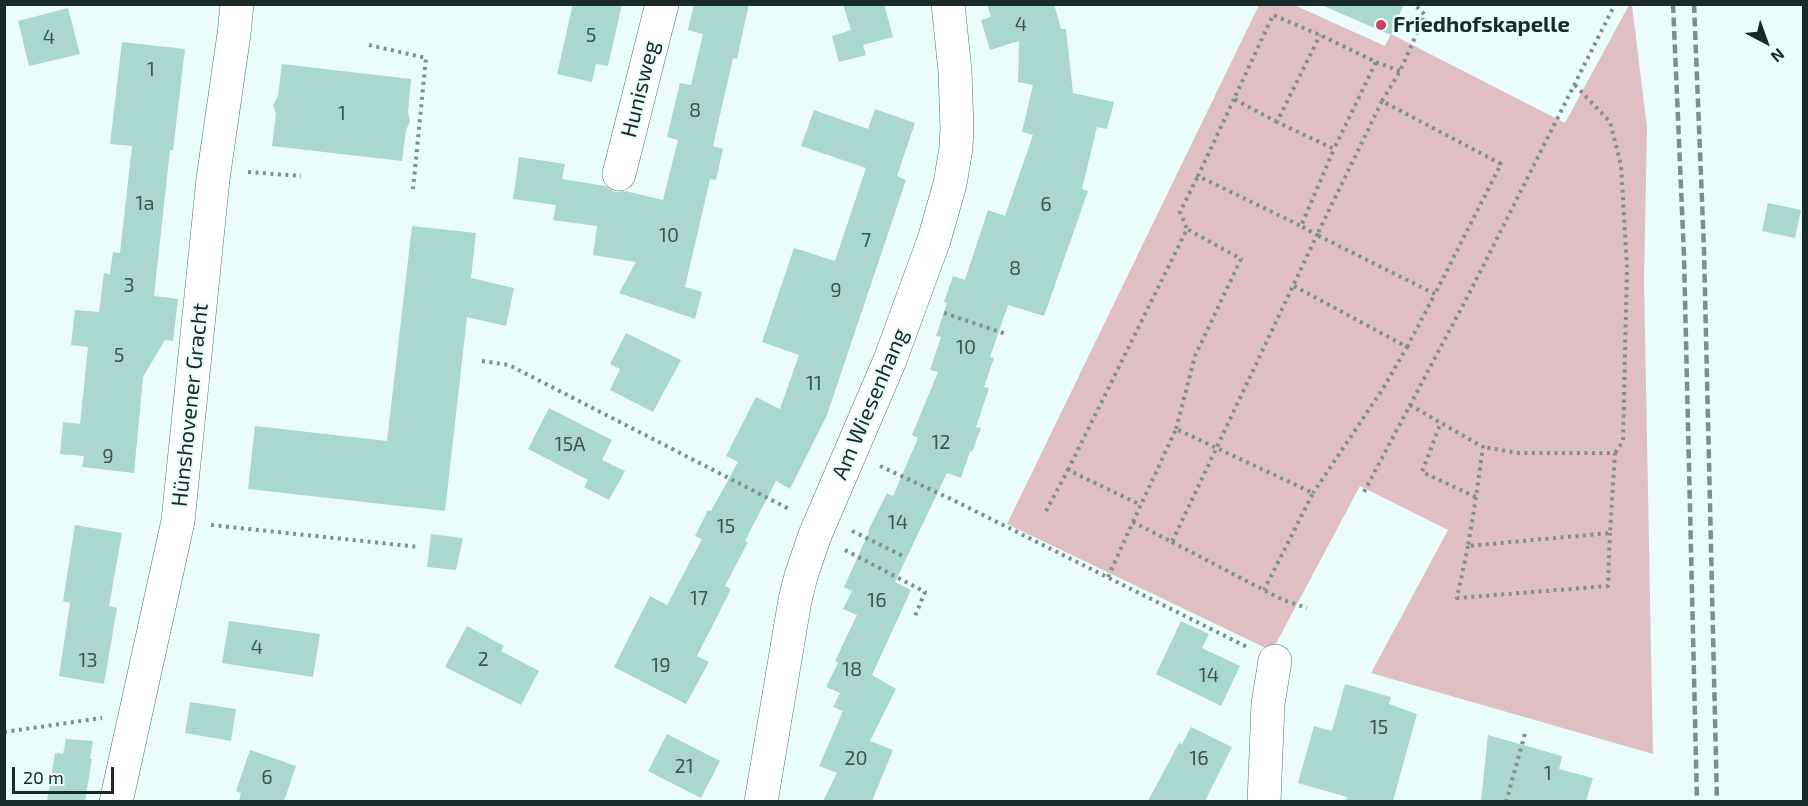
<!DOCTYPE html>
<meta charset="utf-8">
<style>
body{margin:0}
#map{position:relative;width:1808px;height:806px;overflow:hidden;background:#ebfdfa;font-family:"Exo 2",sans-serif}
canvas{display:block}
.frame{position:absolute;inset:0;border:6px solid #192b28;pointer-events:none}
.north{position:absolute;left:1736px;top:12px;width:60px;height:60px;-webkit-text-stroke:4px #ebfdfa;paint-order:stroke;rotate:139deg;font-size:16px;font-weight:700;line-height:24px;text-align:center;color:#192b28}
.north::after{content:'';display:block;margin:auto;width:21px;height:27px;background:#192b28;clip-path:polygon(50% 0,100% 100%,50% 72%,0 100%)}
.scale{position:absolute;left:12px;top:767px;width:102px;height:27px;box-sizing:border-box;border:3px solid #192b28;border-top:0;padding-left:8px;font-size:18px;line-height:21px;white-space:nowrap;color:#192b28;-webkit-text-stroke:4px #ebfdfa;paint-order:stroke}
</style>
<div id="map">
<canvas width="1808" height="806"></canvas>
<div class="frame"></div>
<div class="north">N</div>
<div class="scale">20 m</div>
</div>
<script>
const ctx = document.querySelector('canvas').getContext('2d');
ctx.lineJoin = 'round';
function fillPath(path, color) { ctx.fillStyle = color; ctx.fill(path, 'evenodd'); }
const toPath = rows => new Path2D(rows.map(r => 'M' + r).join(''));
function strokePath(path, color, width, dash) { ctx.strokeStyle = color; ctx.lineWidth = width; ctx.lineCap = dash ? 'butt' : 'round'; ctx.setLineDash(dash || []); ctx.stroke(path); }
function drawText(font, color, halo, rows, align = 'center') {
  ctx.font = font + ' "Exo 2",sans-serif'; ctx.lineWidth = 4.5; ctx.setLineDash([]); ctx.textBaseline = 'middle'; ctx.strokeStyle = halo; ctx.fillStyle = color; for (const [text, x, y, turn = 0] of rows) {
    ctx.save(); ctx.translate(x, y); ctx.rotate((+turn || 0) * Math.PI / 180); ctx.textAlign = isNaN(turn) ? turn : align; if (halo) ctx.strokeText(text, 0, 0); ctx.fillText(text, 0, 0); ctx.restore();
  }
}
fillPath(toPath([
 [1259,5,1294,5,1385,46,1391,34,1565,123,1629,5,1632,5,1647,128,1644,281,1653,754,1371,673,1448,530,1360,486,1272,651,1007,524]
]), '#dfbfc3');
fillPath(toPath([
 [573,4,622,4,608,66,596,64,592,82,557,74],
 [694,4,749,4,737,59,733,58,713,146,723,149,716,180,710,179,685,287,702,292,695,319,619,293,636,262,593,255,597,226,553,220,556,205,513,199,519,157,565,164,562,179,605,186,615,192,625,191,663,200,678,140,667,137,680,83,691,85,703,34,688,30],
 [843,4,884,4,893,37,863,45,866,55,839,62,832,36,851,30],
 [987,4,1054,4,1061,29,1066,29,1073,93,1114,102,1107,129,1097,127,1082,189,1088,191,1044,316,1008,305,990,357,994,358,984,387,989,388,976,427,981,428,972,452,970,451,961,478,947,473,895,582,911,590,872,675,896,689,870,741,893,750,872,801,823,801,837,773,819,766,843,711,833,707,840,693,826,687,838,663,835,661,857,615,843,609,852,591,844,587,869,532,868,531,887,493,893,496,918,438,912,435,938,372,930,370,941,337,936,336,947,303,944,302,953,276,965,280,988,210,1005,216,1033,135,1022,132,1033,85,1018,82,1019,41,990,50,981,20,991,17],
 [1319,4,1404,4,1391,35],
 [68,8,80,54,29,66,18,21],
 [122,42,185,49,173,150,170,150,154,296,178,299,173,341,165,340,143,377,134,473,82,467,84,456,60,454,63,422,80,424,88,347,71,345,75,310,99,312,104,273,110,274,113,252,120,253,132,146,110,144],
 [282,64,411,79,408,112,410,122,406,130,402,161,272,146,276,114,273,105,278,96],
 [875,109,915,123,897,176,906,180,827,415,790,489,776,481,745,541,748,542,725,586,731,589,697,656,709,662,686,704,614,667,650,596,667,605,702,539,695,536,708,510,711,511,738,462,726,456,756,397,780,409,799,355,762,342,794,248,835,261,866,168,801,146,814,110,868,129],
 [1768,203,1801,210,1795,238,1762,231],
 [412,226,476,233,471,278,514,288,506,326,467,317,445,511,248,489,255,426,387,441],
 [626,333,681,360,653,412,610,390,620,369,610,364],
 [549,408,612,440,602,460,625,471,609,500,584,487,588,480,528,449],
 [75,525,122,533,109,606,117,608,104,684,59,676,70,603,63,601],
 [431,534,463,538,456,570,427,567],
 [229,621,320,634,313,677,222,663],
 [1181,621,1209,634,1202,648,1240,666,1221,706,1156,674],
 [467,626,504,646,501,651,539,671,521,705,445,667],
 [1345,684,1391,697,1389,704,1417,714,1393,801,1346,801,1347,797,1298,783,1314,726,1332,731],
 [190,702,236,709,231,741,185,733],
 [1191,727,1232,747,1205,801,1148,801,1179,743,1182,744],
 [667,734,720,761,701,798,648,771],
 [1488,735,1562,756,1559,769,1593,778,1586,801,1481,801],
 [66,739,93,741,90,759,92,759,85,801,47,801,55,753,63,754],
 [250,750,296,766,284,801,239,801,241,793,236,791]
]), '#aad7cf');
const street = toPath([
 [619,174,662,4],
 [116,802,178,521,213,179,234,34,237,4],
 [761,802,795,600,801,576,815,535,890,360,934,240,950,184,956,148,957,129,955,71,948,4],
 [1264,802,1268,704,1275,661]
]);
strokePath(street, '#4c766f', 34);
strokePath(toPath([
 [369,45,426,58,413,189],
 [1376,62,1400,71],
 [1575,85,1610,122,1621,165,1627,267,1623,441,1615,453],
 [1234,99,1198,176,1301,226],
 [1382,101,1400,71,1425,15,1414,4],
 [1277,122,1234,99,1273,15,1320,35,1376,62,1334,149],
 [248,172,301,176],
 [1294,286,1407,347,1382,390,1313,493],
 [944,313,1006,334],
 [1407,347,1435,294,1317,235,1382,101,1501,164,1435,294],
 [482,361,509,365,789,509],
 [1410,405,1483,447,1476,497,1422,472,1441,422],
 [1176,429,1195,356,1241,259,1187,229],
 [880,466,953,500,1247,647],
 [1068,470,1187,229,1180,212,1198,176],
 [1364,492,1472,288,1615,4],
 [1476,497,1468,546,1610,533,1615,453,1519,453,1483,447],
 [1046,511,1068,470,1141,505],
 [1133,522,1176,429,1313,493,1264,590],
 [211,525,419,547],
 [852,531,903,556],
 [1172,542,1283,600,1307,608],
 [1468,546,1457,598,1608,586,1610,533],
 [845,550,925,592,915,616],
 [1108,577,1133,522,1172,542,1317,235,1301,226,1334,149,1277,122,1320,35],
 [4,732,102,718],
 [1506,802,1526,730]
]), '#7e908d', 4, [3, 4.5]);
strokePath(street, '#fff', 33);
strokePath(toPath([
 [1673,4,1684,256,1697,802],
 [1694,4,1704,250,1717,802]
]), '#7d8f8c', 4.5, [9, 4.5]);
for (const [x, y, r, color] of [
 [1381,25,6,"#ce3f64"]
]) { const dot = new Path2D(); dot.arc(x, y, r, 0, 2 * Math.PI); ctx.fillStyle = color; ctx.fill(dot); strokePath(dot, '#ebfdfa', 2); }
drawText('20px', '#3d5652', null, [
 ["4",1021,24],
 ["5",591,35],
 ["4",49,37],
 ["1",151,69],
 ["8",695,110],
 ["1",342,113],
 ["1a",145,203],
 ["6",1046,204],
 ["10",669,235],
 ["7",866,240],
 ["8",1015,268],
 ["3",129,285],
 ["9",836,290],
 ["10",966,347],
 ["5",119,355],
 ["11",814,383],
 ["12",941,442],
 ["15A",570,444],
 ["9",108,456],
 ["14",898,522],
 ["15",726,526],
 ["17",699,598],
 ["16",877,600],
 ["4",257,647],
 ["2",483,659],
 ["13",88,660],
 ["19",661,665],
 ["18",852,669],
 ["14",1209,675],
 ["15",1379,727],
 ["20",856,758],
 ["16",1199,758],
 ["21",684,766],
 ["1",1548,773],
 ["6",267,777]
]);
drawText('bold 22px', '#192b28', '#ebfdfa', [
 ["Friedhofskapelle",1393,25]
], 'left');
drawText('22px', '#192b28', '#ebfdfa', [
 ["Hunisweg",640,89,-76],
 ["Am Wiesenhang",870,404,-67],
 ["Hünshovener Gracht",190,405,-84]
]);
</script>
